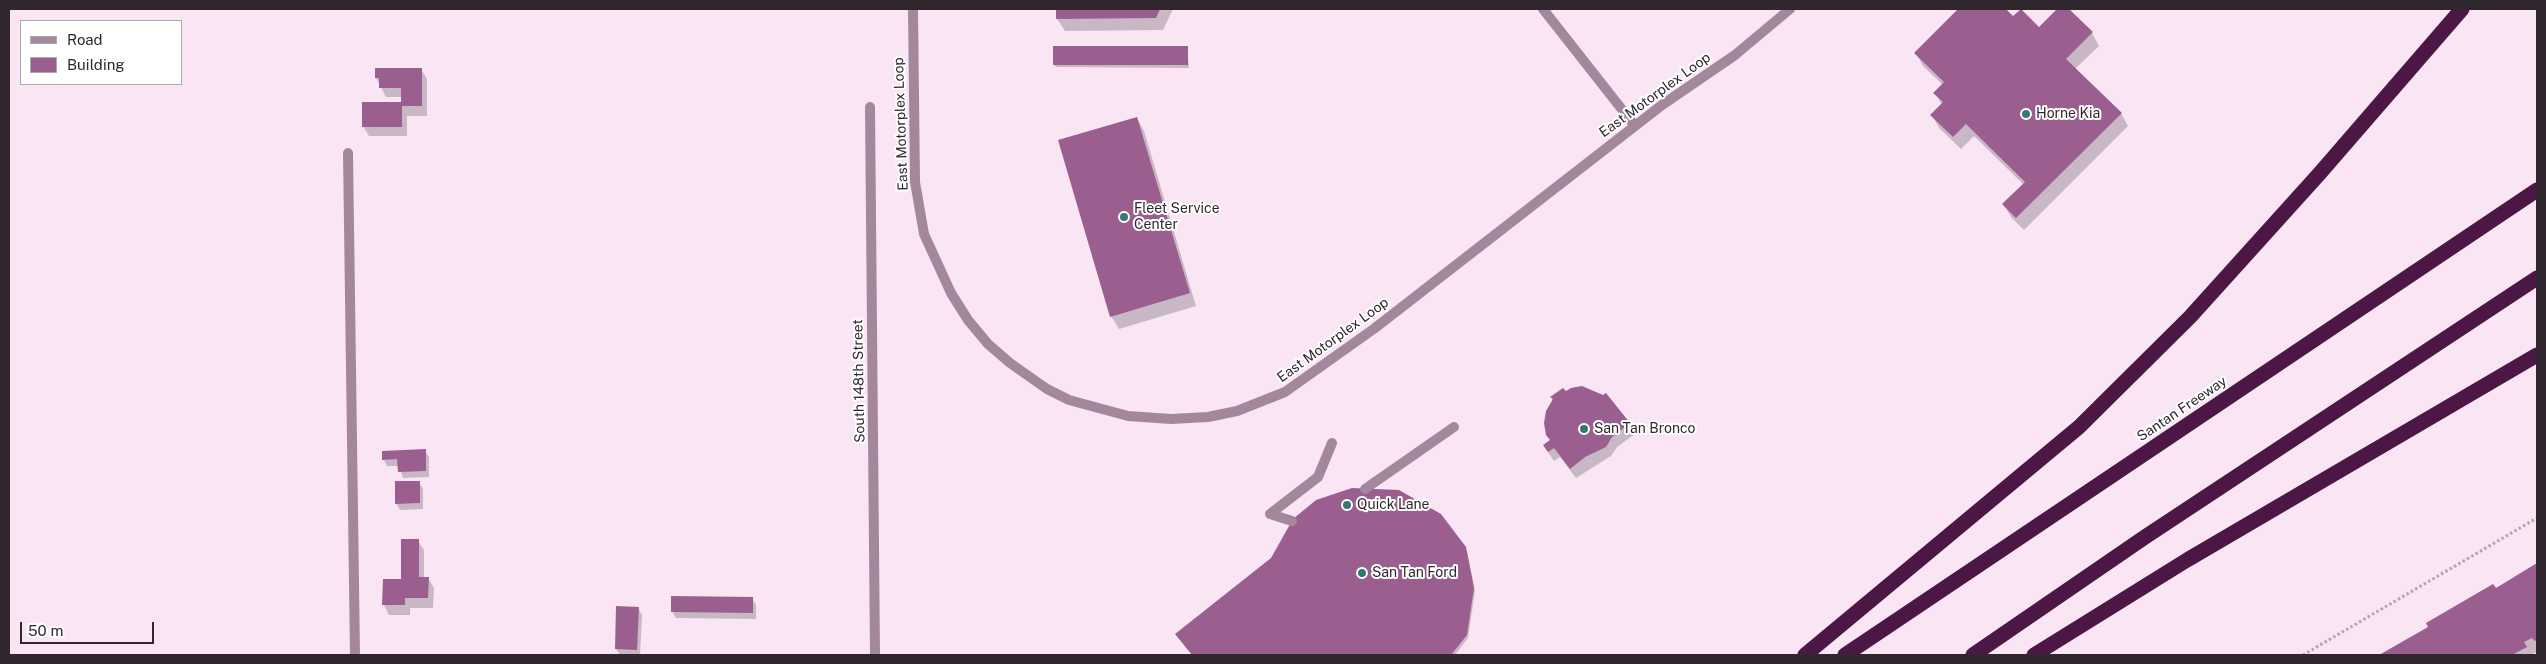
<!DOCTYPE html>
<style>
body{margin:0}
#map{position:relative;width:2546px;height:664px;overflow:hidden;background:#fae5f5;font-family:"Public Sans",sans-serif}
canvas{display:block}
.frame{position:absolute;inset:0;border:10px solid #2f272d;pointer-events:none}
.legend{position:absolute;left:20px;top:20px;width:162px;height:65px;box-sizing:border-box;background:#fff;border:1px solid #aca9ab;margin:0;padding:6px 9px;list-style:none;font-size:15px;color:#2f272d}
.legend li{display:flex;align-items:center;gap:10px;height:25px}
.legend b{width:25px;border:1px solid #aca9ab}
.scale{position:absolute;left:20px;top:622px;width:134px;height:22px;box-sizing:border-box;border:2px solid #2f272d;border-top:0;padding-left:6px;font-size:15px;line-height:18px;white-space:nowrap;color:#2f272d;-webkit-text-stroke:4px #fff;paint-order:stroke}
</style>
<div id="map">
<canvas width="2546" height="664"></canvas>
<div class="frame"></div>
<ul class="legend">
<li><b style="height:6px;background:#a3889d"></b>Road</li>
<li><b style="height:14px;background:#9a5f8e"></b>Building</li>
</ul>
<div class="scale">50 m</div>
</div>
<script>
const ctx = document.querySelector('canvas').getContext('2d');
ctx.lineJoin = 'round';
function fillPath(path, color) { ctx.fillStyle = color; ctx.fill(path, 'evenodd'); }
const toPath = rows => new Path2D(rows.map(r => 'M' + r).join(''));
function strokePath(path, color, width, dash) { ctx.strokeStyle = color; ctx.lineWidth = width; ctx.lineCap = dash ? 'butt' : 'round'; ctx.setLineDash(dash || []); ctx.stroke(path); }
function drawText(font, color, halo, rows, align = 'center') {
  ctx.font = font + ' "Public Sans",sans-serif'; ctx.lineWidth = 4; ctx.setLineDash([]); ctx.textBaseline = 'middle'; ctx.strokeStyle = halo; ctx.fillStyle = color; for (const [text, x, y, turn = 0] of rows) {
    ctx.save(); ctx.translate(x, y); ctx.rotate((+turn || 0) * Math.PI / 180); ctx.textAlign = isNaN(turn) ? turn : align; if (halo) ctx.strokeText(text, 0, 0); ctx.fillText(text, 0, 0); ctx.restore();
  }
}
fillPath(toPath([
 [1057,9,1173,9,1163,30,1065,31,1057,19],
 [1959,9,2004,9,2013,17,2039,28,2059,9,2067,9,2092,33,2099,46,2075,69,2121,113,2128,126,2024,230,2011,217,2004,205,2024,185,1974,136,1961,149,1939,128,1932,115,1942,105,1935,93,1943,85,1923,66,1916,53],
 [1187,47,1189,68,1056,67,1054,64],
 [376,69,421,69,427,79,427,116,407,116,407,136,369,136,363,126,402,103,402,97,386,97,376,78],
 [1137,118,1144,131,1196,306,1119,329,1111,316],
 [1565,393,1604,396,1606,395,1635,434,1617,447,1611,456,1576,478,1560,457,1554,461,1544,446,1551,441,1552,397],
 [425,451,429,457,429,477,403,478,399,466,387,466,384,460],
 [419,482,423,489,423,509,400,510,396,503],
 [418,541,424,550,424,578,428,578,434,588,433,608,410,608,410,615,389,615,384,605,403,580],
 [1467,551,1475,591,1468,638,1455,655,1193,655,1178,637],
 [2537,565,2537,652,2531,655,2382,655],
 [752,598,756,605,756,619,676,618,672,611],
 [638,608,642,615,640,655,620,655,616,649]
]), '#0003');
fillPath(toPath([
 [1056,9,1160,9,1156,18,1056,19],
 [1958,9,2006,9,2013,16,2021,9,2039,27,2057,9,2069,9,2093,32,2066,59,2122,113,2016,218,2002,204,2025,182,1966,124,1953,137,1930,115,1943,102,1933,93,1944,82,1914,53],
 [1053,46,1188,46,1188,65,1053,65],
 [375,68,422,68,422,106,402,106,402,127,362,127,362,102,401,102,401,88,379,88,379,78,375,78],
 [1137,117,1190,293,1110,317,1058,140],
 [1582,386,1603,395,1606,393,1630,423,1612,437,1606,447,1585,457,1570,469,1554,448,1548,452,1543,445,1550,440,1546,435,1544,423,1546,411,1553,399,1550,397,1563,388,1566,391,1571,388],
 [426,449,426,471,398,472,397,459,382,460,382,451],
 [395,481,420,481,420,503,395,504],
 [1352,488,1399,490,1441,514,1466,547,1474,588,1467,635,1451,655,1192,655,1175,634,1271,558,1293,519,1316,500],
 [401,539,419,539,419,577,429,577,428,598,405,598,405,605,382,605,383,579,401,579],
 [2537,563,2537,640,2535,641,2532,638,2524,642,2527,647,2512,655,2379,655,2428,627,2426,623,2493,584,2496,588],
 [671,596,753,597,753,613,671,612],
 [616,606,639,607,637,650,615,649]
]), '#9a5f8e');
strokePath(toPath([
 [2303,655,2537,518]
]), '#b3a3af', 3, [2.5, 2.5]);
strokePath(toPath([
 [870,107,875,655],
 [348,153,355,655],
 [1365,489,1454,427],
 [1270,514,1318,477,1332,443],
 [1270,514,1292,521]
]), '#a3889d', 10);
strokePath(toPath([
 [913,9,915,182,924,234,951,293,968,320,988,344,1010,363,1047,389,1069,400,1128,416,1171,419,1208,417,1237,411,1285,392,1375,328,1662,105,1735,55,1790,9],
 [1543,9,1635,126]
]), '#a3889d', 10);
strokePath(toPath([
 [1805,655,2079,427,2190,317,2320,173,2462,9],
 [1845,655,2537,190],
 [1973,655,2145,537,2537,278],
 [2034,655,2187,560,2537,355]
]), '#4c1744', 15);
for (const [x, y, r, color] of [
 [2026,114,5,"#327970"],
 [1124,217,5,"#327970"],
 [1584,429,5,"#327970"],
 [1347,505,5,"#327970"],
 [1362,573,5,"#327970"]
]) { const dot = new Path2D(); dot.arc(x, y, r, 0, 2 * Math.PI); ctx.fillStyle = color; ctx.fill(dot); strokePath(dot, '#fff', 2); }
drawText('14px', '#2f272d', '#fff', [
 ["East Motorplex Loop",1655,95,-36],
 ["East Motorplex Loop",901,124,-92],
 ["East Motorplex Loop",1333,340,-36],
 ["South 148th Street",859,381,-91],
 ["Santan Freeway",2182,409,-34]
]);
drawText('14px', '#2f272d', '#fff', [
 ["Horne Kia",2036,114],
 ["Fleet Service",1134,209],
 ["Center",1134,225],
 ["San Tan Bronco",1594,429],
 ["Quick Lane",1357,505],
 ["San Tan Ford",1372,573]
], 'left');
</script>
